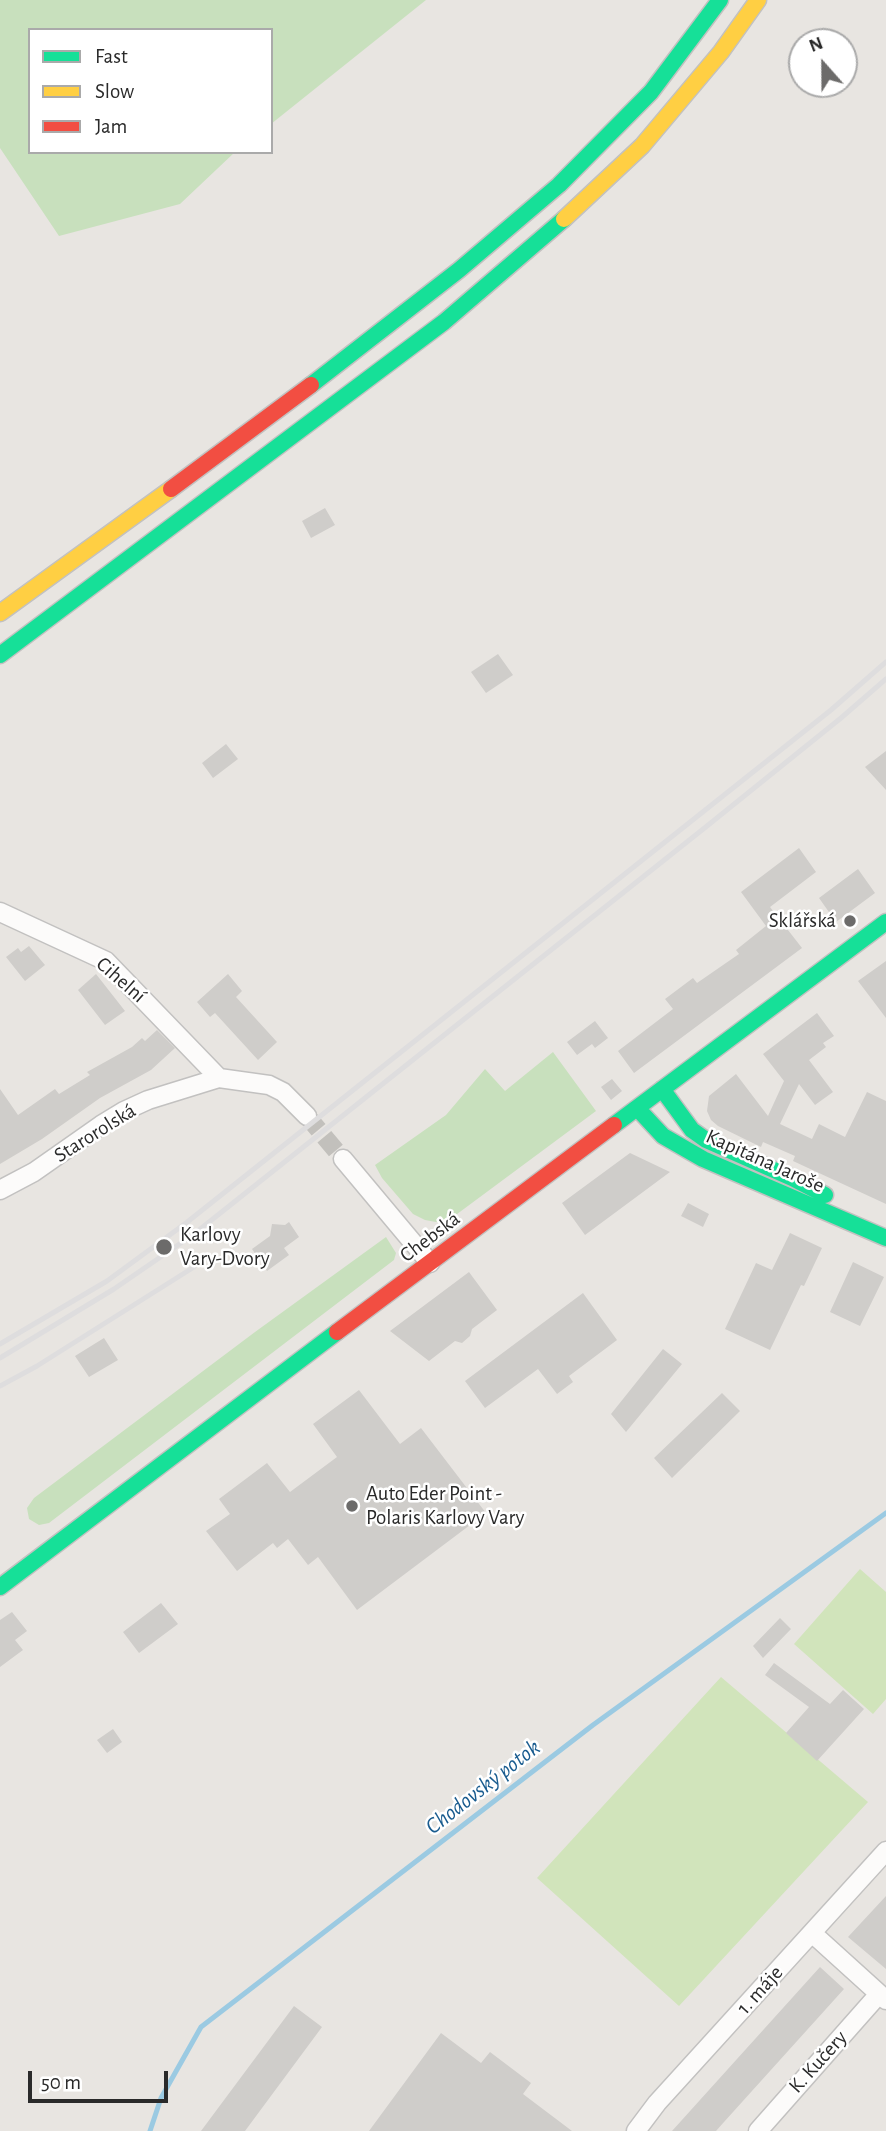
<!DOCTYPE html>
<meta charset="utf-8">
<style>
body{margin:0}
#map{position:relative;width:886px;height:2131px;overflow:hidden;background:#e8e5e1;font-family:"Alegreya Sans",sans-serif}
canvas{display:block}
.legend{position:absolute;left:28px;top:28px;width:245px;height:126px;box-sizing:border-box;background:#fff;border:2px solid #aaa;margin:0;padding:9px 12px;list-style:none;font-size:21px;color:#2a2a2a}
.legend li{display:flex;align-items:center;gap:14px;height:35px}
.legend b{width:35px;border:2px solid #aaa}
.north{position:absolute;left:788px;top:28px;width:70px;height:70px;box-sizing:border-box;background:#fff;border:2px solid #aaa;border-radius:50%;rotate:339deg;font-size:19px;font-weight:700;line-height:28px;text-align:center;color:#2a2a2a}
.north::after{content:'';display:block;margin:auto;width:24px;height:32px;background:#6c6b6a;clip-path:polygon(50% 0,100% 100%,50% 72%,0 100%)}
.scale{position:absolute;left:28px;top:2071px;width:140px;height:32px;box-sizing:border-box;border:4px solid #2a2a2a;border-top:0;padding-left:9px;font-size:21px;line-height:24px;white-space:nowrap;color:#2a2a2a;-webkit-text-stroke:5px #fff;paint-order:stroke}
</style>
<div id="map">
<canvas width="886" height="2131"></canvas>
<ul class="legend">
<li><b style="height:9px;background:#16e098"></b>Fast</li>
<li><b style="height:9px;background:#ffcf43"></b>Slow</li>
<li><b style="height:9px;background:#f24e42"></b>Jam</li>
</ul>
<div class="north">N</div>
<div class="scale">50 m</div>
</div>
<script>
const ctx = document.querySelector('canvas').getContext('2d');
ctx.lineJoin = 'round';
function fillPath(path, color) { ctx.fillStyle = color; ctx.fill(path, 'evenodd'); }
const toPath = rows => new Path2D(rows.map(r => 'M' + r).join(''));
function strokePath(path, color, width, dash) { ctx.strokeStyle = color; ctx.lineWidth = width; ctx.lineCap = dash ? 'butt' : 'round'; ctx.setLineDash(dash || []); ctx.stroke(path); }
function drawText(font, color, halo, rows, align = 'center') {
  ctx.font = font + ' "Alegreya Sans",sans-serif'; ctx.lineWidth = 5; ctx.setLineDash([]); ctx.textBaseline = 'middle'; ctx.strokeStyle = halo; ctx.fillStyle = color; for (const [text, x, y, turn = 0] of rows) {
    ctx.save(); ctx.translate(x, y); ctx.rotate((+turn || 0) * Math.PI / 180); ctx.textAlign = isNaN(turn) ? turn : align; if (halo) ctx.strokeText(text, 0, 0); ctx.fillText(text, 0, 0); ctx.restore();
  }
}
fillPath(toPath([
 [0,0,426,0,271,124,271,30,30,30,30,152,235,152,180,204,59,236,0,148],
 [553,1052,596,1111,449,1220,436,1222,425,1220,413,1214,382,1178,375,1165,446,1115,485,1069,505,1091],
 [386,1237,396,1253,394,1260,49,1523,39,1525,29,1519,27,1508,34,1498,255,1332]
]), '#c8e0bd');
fillPath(toPath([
 [860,1569,886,1592,886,1699,873,1714,794,1644],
 [721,1677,868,1802,679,2006,537,1878]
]), '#d1e4bb');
strokePath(toPath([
 [150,2131,161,2098,201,2027,593,1725,886,1513]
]), '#9bcae2', 5);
fillPath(toPath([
 [325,508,335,525,311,538,302,521],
 [498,654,513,675,486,693,471,672],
 [226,744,238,759,213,778,202,763],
 [886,751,886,790,865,767],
 [799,848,816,872,770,907,802,948,634,1073,618,1051,673,1009,665,999,693,978,697,983,739,954,736,950,766,926,741,892],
 [858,869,875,893,836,922,819,898],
 [29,946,45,965,25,981,6,957,18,948,21,952],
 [886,961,886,1018,858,981],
 [96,974,125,1011,105,1025,78,990],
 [228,974,242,991,236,997,277,1042,258,1060,215,1013,210,1017,197,1002],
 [817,1013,834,1036,823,1043,826,1047,809,1060,833,1092,815,1105,799,1084,780,1124,812,1139,819,1124,845,1137,867,1092,886,1101,886,1204,793,1161,795,1156,763,1142,761,1147,718,1126,711,1120,707,1111,709,1096,736,1074,768,1116,784,1081,763,1054],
 [595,1021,608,1038,595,1048,592,1044,577,1055,567,1042],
 [157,1030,175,1048,151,1070,100,1098,42,1139,0,1164,0,1089,18,1115,55,1089,59,1094,90,1075,87,1072,132,1047,142,1038,145,1041],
 [612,1079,622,1091,611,1100,601,1087],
 [630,1153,670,1172,585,1235,562,1203],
 [688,1203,709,1214,703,1227,681,1216],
 [289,1222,299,1237,284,1248,289,1255,267,1271,252,1249,270,1236,272,1224,285,1225],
 [790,1233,822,1248,804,1286,801,1285,770,1350,725,1329,756,1263,772,1270],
 [853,1262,884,1277,860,1326,830,1312],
 [469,1272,497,1310,472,1329,470,1336,462,1343,455,1341,429,1361,390,1331],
 [583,1293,617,1340,569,1376,573,1382,557,1394,538,1369,485,1408,465,1381],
 [104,1338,118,1360,89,1377,75,1356],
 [663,1349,682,1364,626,1432,611,1414],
 [359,1390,400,1444,421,1428,486,1513,357,1610,318,1557,308,1565,288,1539,277,1548,273,1543,237,1571,206,1531,230,1514,219,1499,267,1463,290,1492,337,1457,313,1424],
 [722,1393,740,1411,672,1478,654,1458],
 [161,1603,178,1624,139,1653,123,1632],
 [12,1612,27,1631,15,1640,23,1650,0,1667,0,1620],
 [780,1618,791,1629,763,1658,753,1646],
 [774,1663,830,1704,843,1690,864,1709,817,1761,786,1733,809,1707,765,1675],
 [113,1729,122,1742,107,1753,97,1740],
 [886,1896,886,1969,848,1937],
 [820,1967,844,1989,724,2122,716,2131,672,2131],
 [294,2006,322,2027,245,2131,201,2131],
 [441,2033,481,2063,490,2052,531,2083,523,2094,572,2131,369,2131]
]), '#cfcdca');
strokePath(toPath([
 [307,1116,343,1159]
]), '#c2c0bc', 18, [18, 9]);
const street = toPath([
 [0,912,106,961,219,1078],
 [343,1159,430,1263],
 [0,1190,34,1172,101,1125,124,1111,148,1100,219,1078,269,1085,283,1092,307,1116],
 [812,1933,886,2000],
 [636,2131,657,2103,886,1851],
 [758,2131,879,1994]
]);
const fast = toPath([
 [311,385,459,270,559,185,651,92,720,0],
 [0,655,444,322,564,219],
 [662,1089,692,1130,706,1140,792,1178,825,1195],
 [637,1108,663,1136,703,1159,886,1238],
 [614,1125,886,922],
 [0,1587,337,1332]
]);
const slow = toPath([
 [564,219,642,146,721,52,758,0],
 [0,613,171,489]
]);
const jam = toPath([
 [171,489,311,385],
 [337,1332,614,1125]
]);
strokePath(street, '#c2c1c0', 21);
strokePath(fast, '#c2c1c0', 19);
strokePath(slow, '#c2c1c0', 19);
strokePath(jam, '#c2c1c0', 19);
strokePath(street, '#fcfbfa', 18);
strokePath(fast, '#16e098', 16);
strokePath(slow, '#ffcf43', 16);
strokePath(jam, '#f24e42', 16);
strokePath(toPath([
 [0,1344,107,1281,186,1223,831,710,886,662],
 [0,1358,114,1289,194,1234,707,826,841,718,886,679],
 [0,1386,37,1366,194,1267]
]), '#deddde', 5);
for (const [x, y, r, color] of [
 [850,921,7,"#6c6b6a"],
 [164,1247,9,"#6c6b6a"],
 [352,1506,7,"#6c6b6a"]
]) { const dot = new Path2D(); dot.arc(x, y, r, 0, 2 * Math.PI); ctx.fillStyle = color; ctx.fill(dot); strokePath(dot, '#fff', 2.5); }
drawText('21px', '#2a2a2a', '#fff', [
 ["Sklářská",836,921,"right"],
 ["Karlovy",180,1235],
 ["Vary-Dvory",180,1259],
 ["Auto Eder Point -",366,1494],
 ["Polaris Karlovy Vary",366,1518]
], 'left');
drawText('21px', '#2a2a2a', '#fff', [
 ["Cihelní",121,980,41],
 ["Starorolská",95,1133,-32],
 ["Kapitána Jaroše",765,1161,24],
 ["Chebská",430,1237,-37],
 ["1. máje",760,1990,-48],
 ["K. Kučery",818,2062,-48]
]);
drawText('italic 23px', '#1a5c8f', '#fff', [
 ["Chodovský potok",483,1787,-38]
]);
</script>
